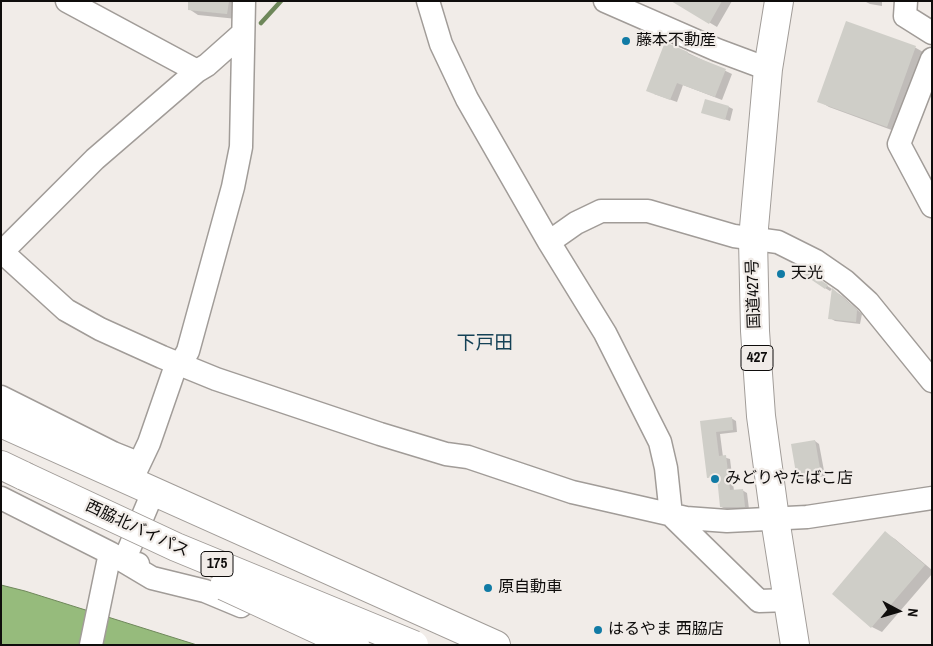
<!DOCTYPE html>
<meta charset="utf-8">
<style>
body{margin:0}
#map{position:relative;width:933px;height:646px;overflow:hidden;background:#f1ece8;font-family:"Archivo Narrow",sans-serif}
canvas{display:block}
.frame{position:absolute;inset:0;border:2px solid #0f0d0c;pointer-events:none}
.north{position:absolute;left:873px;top:586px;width:50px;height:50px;-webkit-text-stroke:4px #f1ece8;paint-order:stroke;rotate:96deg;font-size:14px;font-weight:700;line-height:20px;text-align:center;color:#0f0d0c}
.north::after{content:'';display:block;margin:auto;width:18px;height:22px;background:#0f0d0c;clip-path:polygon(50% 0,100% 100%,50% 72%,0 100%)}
</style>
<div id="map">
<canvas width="933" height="646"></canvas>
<div class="frame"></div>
<div class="north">N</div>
</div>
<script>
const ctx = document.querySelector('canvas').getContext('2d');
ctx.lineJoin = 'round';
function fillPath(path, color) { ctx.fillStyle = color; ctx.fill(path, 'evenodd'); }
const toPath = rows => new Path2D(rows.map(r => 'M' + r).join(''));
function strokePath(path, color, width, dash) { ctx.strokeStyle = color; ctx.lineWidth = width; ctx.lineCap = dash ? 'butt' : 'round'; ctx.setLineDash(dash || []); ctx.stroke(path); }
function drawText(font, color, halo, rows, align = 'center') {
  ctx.font = font + ' "Archivo Narrow","Noto Sans JP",sans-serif'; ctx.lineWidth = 4.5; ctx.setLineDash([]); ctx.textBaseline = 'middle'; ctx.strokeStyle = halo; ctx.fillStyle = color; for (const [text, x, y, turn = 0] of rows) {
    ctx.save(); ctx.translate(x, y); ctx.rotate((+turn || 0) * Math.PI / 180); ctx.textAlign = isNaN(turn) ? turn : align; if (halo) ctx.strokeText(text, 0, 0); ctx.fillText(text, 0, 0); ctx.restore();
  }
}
const water = toPath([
 [1,585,25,591,197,645,1,645,1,585]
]);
fillPath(water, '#96bb7c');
strokePath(water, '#6e875a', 1);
fillPath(toPath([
 [189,1,239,1,237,19,198,15,189,9],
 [682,1,732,1,717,27,680,5],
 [864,1,882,1,882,6,870,4],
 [847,23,916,48,925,53,897,132,829,107,819,101],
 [688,53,732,74,722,100,683,85,677,102,654,94],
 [729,107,733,109,730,121,703,112],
 [806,272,832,289,830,291,825,288],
 [833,290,842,296,862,314,860,324,835,321,830,318],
 [731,418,736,421,737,432,720,434,723,457,730,459,734,491,742,490,747,493,749,509,726,509,721,507,718,479,713,480,709,477,701,422],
 [815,441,819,444,825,476,803,480,798,478],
 [885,533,895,539,932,570,932,574,882,632,872,627]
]), '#0003');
strokePath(toPath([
 [261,23,281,1]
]), '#6e875a', 4.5);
fillPath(toPath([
 [188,1,229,1,227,14,188,10],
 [671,1,722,1,709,24],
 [846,21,916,46,887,127,817,102],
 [665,42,688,52,688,54,726,69,715,97,677,83,670,100,646,91],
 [705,99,729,106,725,120,701,113],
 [805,270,828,285,825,289,803,274],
 [832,288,857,310,856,322,828,319],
 [732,417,733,430,716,432,719,456,726,455,730,490,743,489,745,507,720,507,717,477,707,478,700,421],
 [815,440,821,474,797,479,791,444],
 [885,531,925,565,871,628,832,594]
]), '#cfcec8');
const minor = toPath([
 [67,1,197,71],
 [428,1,441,44,467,99,549,242,605,333,660,442,666,468,671,515,759,601,789,600],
 [605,1,717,50,768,69],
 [906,1,905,16,932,33],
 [932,59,899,144,932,206],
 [549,242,576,223,601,211,648,211,734,236,778,242,816,261,845,281,868,302,932,381],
 [1,251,66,310,100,329,162,357,216,379,380,434,446,454,468,457,572,492,686,518,727,521,807,517,932,498],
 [1,253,95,159,197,71,207,65,243,33],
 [1,397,113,453,138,463],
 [131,481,149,443,175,368,180,365,188,351,233,187,241,147,244,1],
 [1,498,110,553,152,578,205,591,241,606],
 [138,564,124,561,153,492],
 [91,645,110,553]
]);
const highway = toPath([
 [779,1,768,69,753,239,755,331,761,416,775,519,795,645],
 [1,423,496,645],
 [1,465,24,476]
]);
strokePath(minor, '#a19c98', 25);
strokePath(highway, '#a19c98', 30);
strokePath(minor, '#fff', 22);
strokePath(highway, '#fff', 28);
const highwayBridge = toPath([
 [24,476,176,547,414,645],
 [224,586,321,631,355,645]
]);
strokePath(highwayBridge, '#a19c98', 30, []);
strokePath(highwayBridge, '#fff', 28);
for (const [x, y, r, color] of [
 [626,41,5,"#117ba5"],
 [781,274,5,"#117ba5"],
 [715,479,5,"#117ba5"],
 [488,588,5,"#117ba5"],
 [598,630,5,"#117ba5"]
]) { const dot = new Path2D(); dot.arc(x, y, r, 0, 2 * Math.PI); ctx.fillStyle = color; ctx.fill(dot); strokePath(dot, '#f1ece8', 2); }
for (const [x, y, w] of [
 [757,358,32],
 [217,564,32]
]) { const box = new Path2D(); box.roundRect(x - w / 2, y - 12.5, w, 25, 4); ctx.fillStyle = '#f1ece8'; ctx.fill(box); strokePath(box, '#0f0d0c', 1); }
drawText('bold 15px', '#0f0d0c', null, [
 ["427",757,358],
 ["175",217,564]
]);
drawText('16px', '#0f0d0c', '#f1ece8', [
 ["藤本不動産",636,41],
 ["天光",791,274],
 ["みどりやたばこ店",725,479],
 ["原自動車",498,588],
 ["はるやま 西脇店",608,630]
], 'left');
drawText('16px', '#0f0d0c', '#f1ece8', [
 ["国道427号",754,294,-92],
 ["西脇北バイパス",137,529,25]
]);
drawText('19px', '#144156', '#f1ece8', [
 ["下戸田",485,344]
]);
</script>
